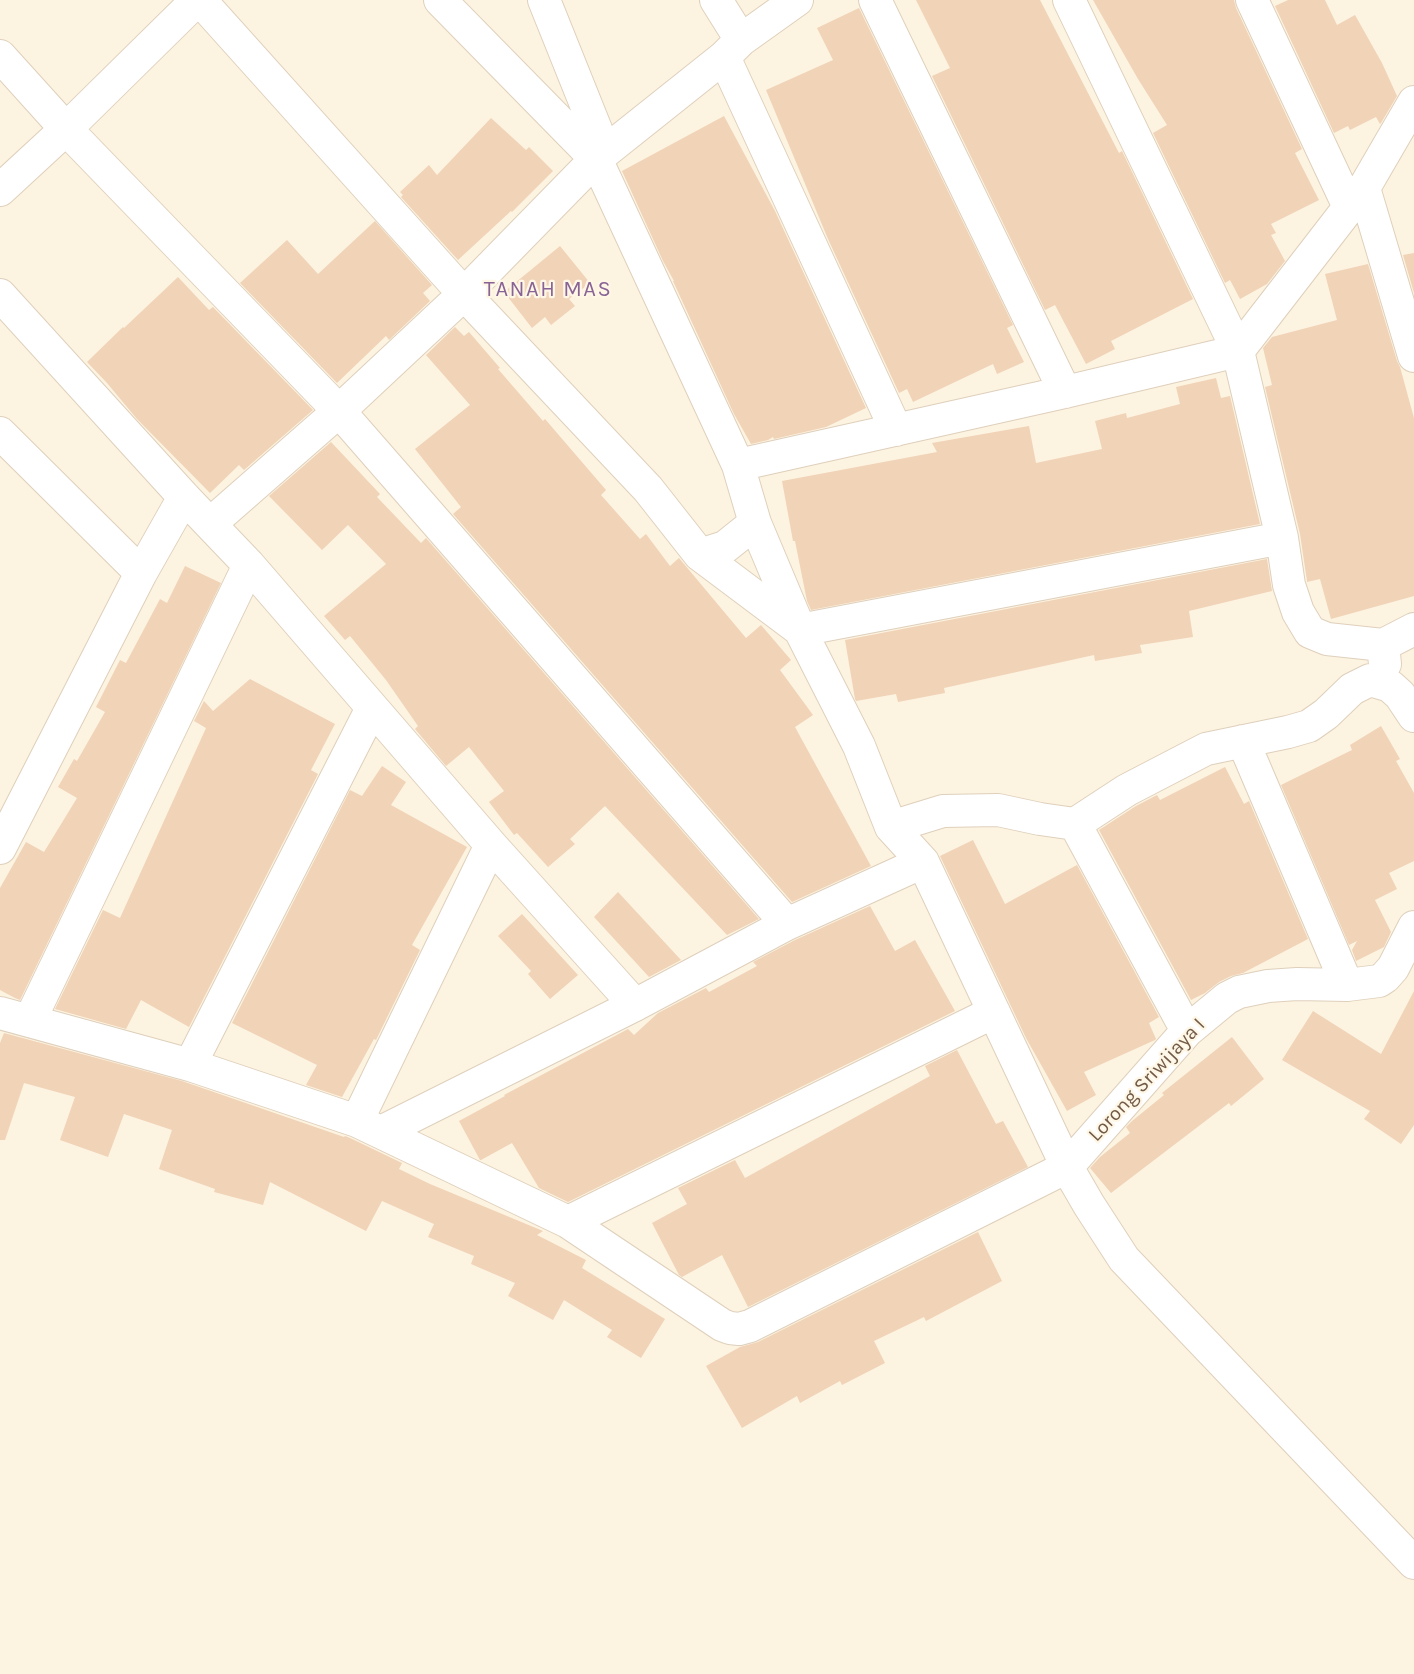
<!DOCTYPE html>
<style>
body{margin:0}
canvas{display:block;background:#fcf3e0}
</style>
<canvas width="1414" height="1674"></canvas>
<script>
const ctx = document.querySelector('canvas').getContext('2d');
ctx.lineJoin = 'round';
function fillPath(path, color) { ctx.fillStyle = color; ctx.fill(path, 'evenodd'); }
const toPath = rows => new Path2D(rows.map(r => 'M' + r).join(''));
function strokePath(path, color, width, dash) { ctx.strokeStyle = color; ctx.lineWidth = width; ctx.lineCap = dash ? 'butt' : 'round'; ctx.setLineDash(dash || []); ctx.stroke(path); }
function drawText(font, color, halo, rows, align = 'center') {
  ctx.font = font + ' Karla,sans-serif'; ctx.lineWidth = 4.5; ctx.setLineDash([]); ctx.textBaseline = 'middle'; ctx.strokeStyle = halo; ctx.fillStyle = color; for (const [text, x, y, turn = 0] of rows) {
    ctx.save(); ctx.translate(x, y); ctx.rotate((+turn || 0) * Math.PI / 180); ctx.textAlign = isNaN(turn) ? turn : align; if (halo) ctx.strokeText(text, 0, 0); ctx.fillText(text, 0, 0); ctx.restore();
  }
}
fillPath(toPath([
 [916,0,1040,0,1119,153,1122,151,1193,299,1111,341,1115,349,1086,364,1055,305,1045,310,932,76,950,68],
 [1093,0,1234,0,1236,8,1302,149,1295,153,1319,200,1271,224,1276,233,1271,235,1285,261,1267,284,1240,299,1230,280,1225,283,1153,133,1167,125,1138,79],
 [1288,0,1325,0,1337,25,1355,15,1382,63,1397,96,1381,123,1380,124,1376,117,1350,130,1348,126,1334,133,1275,6],
 [859,8,1013,325,1007,328,1024,362,997,374,993,364,913,402,907,389,899,393,828,239,766,90,833,60,817,28],
 [724,116,775,211,866,408,826,427,774,439,773,437,768,440,751,444,734,414,673,281,674,281,663,261,622,171],
 [491,118,526,150,529,147,553,171,512,212,511,211,458,260,401,197,403,195,400,192,429,165,437,175],
 [375,221,432,285,423,293,430,301,389,340,386,336,337,383,240,283,287,240,318,274],
 [560,246,590,283,569,299,575,306,551,325,545,317,532,328,504,292],
 [1414,253,1414,293,1403,255],
 [1368,264,1397,361,1400,367,1414,418,1414,596,1331,619,1320,579,1307,582,1307,581,1300,534,1265,387,1272,385,1263,348,1272,337,1337,320,1325,274],
 [178,277,209,310,213,307,313,410,244,470,239,465,210,493,137,419,107,383,87,362,123,327,124,328],
 [455,327,464,336,469,332,500,368,498,369,543,421,545,419,606,490,601,495,640,539,646,534,670,566,679,558,746,638,761,625,791,660,780,670,813,715,795,727,871,866,792,902,453,514,461,507,415,449,470,405,426,355],
 [1216,378,1221,398,1230,396,1260,524,811,610,807,601,795,541,793,541,782,481,937,452,932,443,1029,426,1036,463,1102,449,1095,421,1126,413,1127,418,1180,404,1176,387],
 [331,442,380,494,377,497,421,543,426,538,759,919,727,935,605,806,570,839,575,844,548,867,517,833,514,835,489,802,504,791,469,747,446,766,415,729,418,726,386,680,350,636,345,640,324,616,386,564,348,525,322,550,269,496],
 [1267,559,1272,591,1189,611,1193,637,1140,645,1142,653,1095,661,1094,655,944,688,945,693,898,702,896,694,856,701,855,699,845,640],
 [185,566,221,583,20,1000,15,998,0,990,0,888,26,842,44,852,77,798,58,787,74,759,77,761,105,712,96,707,120,660,126,663,160,599,167,603],
 [250,679,335,724,311,770,318,774,189,1027,141,1000,126,1029,55,1009,103,910,120,918,206,728,194,721,204,701,213,711],
 [1381,726,1400,759,1396,761,1414,793,1414,861,1389,873,1397,889,1375,900,1391,932,1384,947,1356,961,1352,950,1357,941,1349,945,1281,785,1352,750,1350,745],
 [382,766,406,782,391,805,467,847,412,945,420,950,376,1040,374,1039,342,1097,306,1085,317,1065,232,1023,350,790,362,796],
 [1225,767,1244,804,1249,801,1308,939,1243,973,1231,976,1219,982,1205,993,1191,1000,1099,830,1136,806,1157,795,1160,800],
 [973,840,1005,904,1077,865,1159,1017,1149,1023,1156,1039,1155,1040,1084,1072,1096,1095,1067,1111,1026,1038,940,856],
 [618,892,681,960,649,977,594,917],
 [870,906,895,951,915,940,955,1011,568,1202,539,1188,512,1143,481,1160,480,1160,459,1121,505,1096,504,1095,628,1029,634,1035,658,1013,706,988,709,992,757,966,753,962,795,940],
 [522,914,578,975,550,999,528,974,531,971,498,936],
 [1414,991,1414,1125,1401,1144,1364,1119,1370,1111,1282,1060,1313,1011,1381,1054],
 [4,1033,182,1081,344,1137,345,1136,350,1138,402,1163,399,1169,430,1184,543,1231,537,1235,586,1260,582,1268,665,1319,641,1358,607,1337,612,1330,564,1300,553,1320,508,1296,515,1283,471,1264,474,1256,428,1237,434,1224,382,1201,366,1231,270,1182,263,1205,214,1192,215,1189,159,1169,172,1130,124,1114,108,1157,60,1140,75,1097,24,1083,5,1140,0,1140,0,1043],
 [1232,1037,1264,1079,1231,1106,1229,1103,1111,1193,1090,1168,1100,1157,1130,1133,1126,1127,1132,1121,1164,1095,1162,1093],
 [957,1050,996,1124,1003,1121,1028,1167,748,1307,722,1255,682,1277,679,1275,652,1223,687,1204,678,1188,735,1160,745,1178,930,1076,925,1066],
 [978,1232,1002,1281,926,1321,924,1317,874,1341,885,1363,842,1385,840,1381,800,1403,797,1396,742,1428,706,1366,740,1347,758,1342]
]), '#f1d3b8');
const minor = toPath([
 [200,0,464,294,648,489,700,555,725,547,755,523],
 [440,0,596,159,738,465,755,523,800,630,859,746,891,827,923,862,1067,1167,1089,1205,1124,1259,1414,1563],
 [544,0,605,152],
 [716,0,741,40],
 [875,0,1065,392],
 [1069,0,1238,351,1282,538,1289,585,1298,612,1310,632,1327,639,1383,645],
 [1252,0,1349,207],
 [0,56,66,129,339,411,787,924],
 [724,57,896,430],
 [1364,188,1414,356],
 [0,190,66,129,197,0],
 [0,295,184,497,249,565,491,845,635,1005],
 [0,433,141,573],
 [738,465,1065,392,1238,351,1364,188,1414,102],
 [210,524,339,411,464,294,596,159,724,57,741,40,797,0],
 [700,555,800,630,1282,538],
 [1385,664,1383,645,1414,629],
 [1243,741,1347,985],
 [1075,824,1187,1031],
 [891,827,943,811,998,810,1040,819,1075,824,1127,790,1206,749,1288,732,1309,726,1326,714,1352,689,1370,680,1390,686,1400,695,1414,716],
 [0,848,141,573,184,497],
 [0,1013,190,1065,357,1121,568,1222,722,1325,730,1328,739,1329,750,1326,1067,1167,1187,1031,1227,998,1239,992,1268,986,1297,984,1347,985,1379,981,1385,977,1393,968,1414,927],
 [30,1020,249,565],
 [190,1065,372,708],
 [357,1121,491,845],
 [381,1132,635,1005,787,924,923,862],
 [568,1222,994,1012]
]);
strokePath(minor, '#dfd0bc', 34);
strokePath(minor, '#fff', 32);
drawText('20px', '#725a48', '#fff7e6', [
 ["Lorong Sriwijaya I",1147,1080,-47]
]);
ctx.letterSpacing = '1.5px';
drawText('22px', '#886395', '#fff7e6', [
 ["TANAH MAS",548,290]
]);
ctx.letterSpacing = '0px';
</script>
